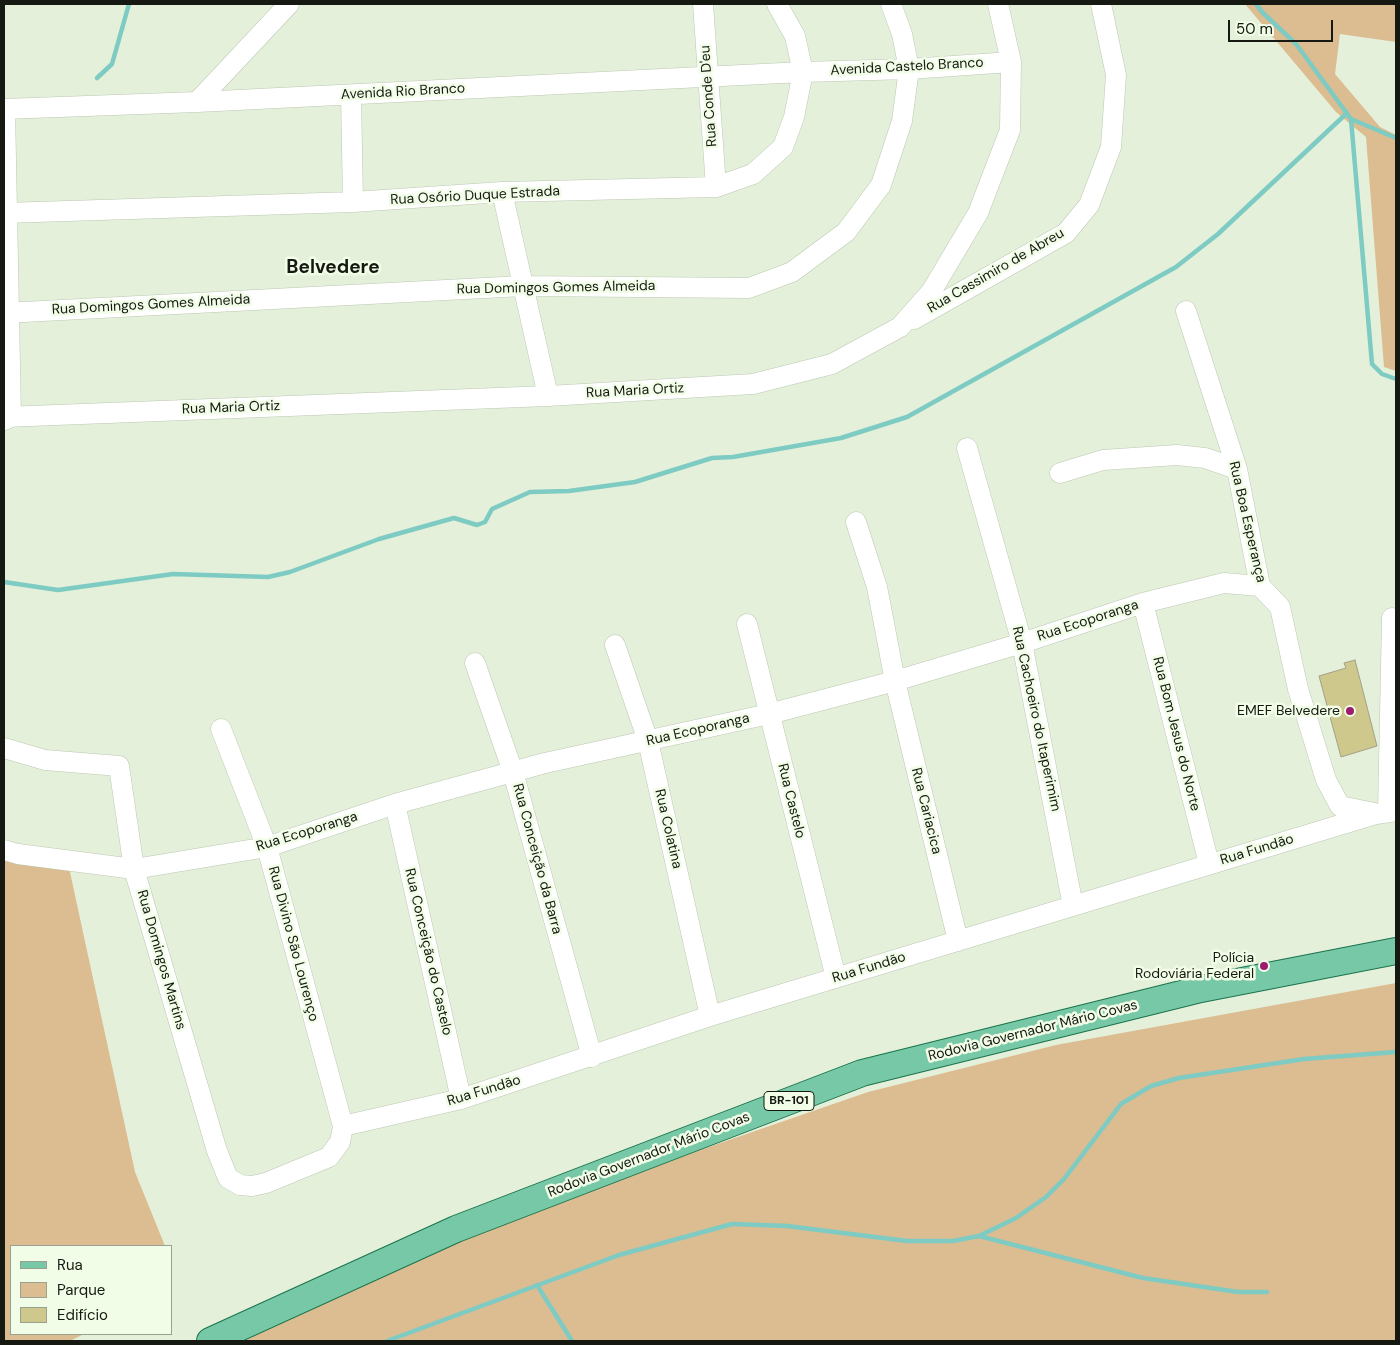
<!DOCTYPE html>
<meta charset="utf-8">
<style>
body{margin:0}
#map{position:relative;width:1400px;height:1345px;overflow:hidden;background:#e4f0da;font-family:"DM Sans",sans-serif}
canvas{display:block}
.frame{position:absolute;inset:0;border:5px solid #151911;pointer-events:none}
.legend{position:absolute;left:10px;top:1245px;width:162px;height:90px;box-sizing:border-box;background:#f1fde7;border:1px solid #99a291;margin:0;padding:6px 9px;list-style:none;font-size:15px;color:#151911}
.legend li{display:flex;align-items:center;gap:10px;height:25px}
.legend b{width:25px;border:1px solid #99a291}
.scale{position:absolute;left:1228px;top:20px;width:105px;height:22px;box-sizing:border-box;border:2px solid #151911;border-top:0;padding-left:6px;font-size:15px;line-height:18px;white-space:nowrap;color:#151911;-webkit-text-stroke:4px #f1fde7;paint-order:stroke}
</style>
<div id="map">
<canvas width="1400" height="1345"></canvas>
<div class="frame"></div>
<ul class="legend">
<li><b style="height:6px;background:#77c8a7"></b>Rua</li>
<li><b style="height:14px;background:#dcbc91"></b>Parque</li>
<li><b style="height:14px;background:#cec88c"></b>Edifício</li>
</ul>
<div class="scale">50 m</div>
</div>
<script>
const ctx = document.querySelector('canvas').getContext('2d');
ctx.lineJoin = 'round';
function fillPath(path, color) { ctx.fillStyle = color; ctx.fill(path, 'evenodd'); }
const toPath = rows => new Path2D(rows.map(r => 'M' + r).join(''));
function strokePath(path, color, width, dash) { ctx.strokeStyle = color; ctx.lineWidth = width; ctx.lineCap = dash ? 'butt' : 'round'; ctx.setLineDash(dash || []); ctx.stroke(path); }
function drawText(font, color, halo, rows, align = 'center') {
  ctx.font = font + ' "DM Sans",sans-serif'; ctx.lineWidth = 5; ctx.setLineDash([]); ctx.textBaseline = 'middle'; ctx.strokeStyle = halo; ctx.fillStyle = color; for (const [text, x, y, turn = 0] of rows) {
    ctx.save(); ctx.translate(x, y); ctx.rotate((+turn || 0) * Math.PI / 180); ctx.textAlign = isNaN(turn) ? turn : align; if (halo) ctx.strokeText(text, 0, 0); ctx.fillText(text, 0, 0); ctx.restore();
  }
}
fillPath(toPath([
 [1245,4,1396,4,1396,42,1340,34,1335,74,1380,127,1396,135,1396,371,1384,367,1366,137,1336,112],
 [4,845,68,863,135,1172,165,1246,11,1246,11,1334,84,1334,70,1341,4,1341],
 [1396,983,1396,1341,238,1341,414,1255,593,1187,868,1092,1056,1045]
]), '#dcbc91');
strokePath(toPath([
 [1256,4,1263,13,1296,44,1351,119,1396,138],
 [97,78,112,64,129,4],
 [1351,119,1372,364,1382,374,1396,379],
 [4,582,58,590,173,574,268,577,290,572,379,539,454,518,477,525,485,522,492,509,530,492,569,491,635,482,712,458,733,457,841,438,907,417,1176,267,1218,234,1347,113],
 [979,1236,1143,1278,1238,1292,1267,1292],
 [537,1285,572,1341],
 [387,1341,619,1255,732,1224,787,1226,907,1241,953,1241,979,1236,1016,1218,1046,1197,1064,1179,1121,1104,1151,1086,1179,1078,1304,1059,1396,1052]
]), '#7dcbc3', 4.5);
const building = toPath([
 [1355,660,1377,746,1341,757,1319,676,1346,668,1344,663,1355,660]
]);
fillPath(building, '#cec88c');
strokePath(building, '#a29f89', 1);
const minor = toPath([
 [703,4,716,187],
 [351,95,353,202],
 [197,102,289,4],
 [4,109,197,102,803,72,909,69,1011,62],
 [502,192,548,396],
 [4,213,353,202,502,192,716,187,753,174,783,147,794,117,803,72,795,36,777,4],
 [1186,311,1237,469,1260,586,1280,607,1298,689,1326,780,1340,806,1374,813],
 [4,313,523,286,749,288,792,272,846,232,881,185,902,121,909,69,902,34,891,4],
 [914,319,1066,233,1089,205,1111,147,1116,75,1101,4],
 [4,417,548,396,753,384,832,364,900,327,931,292,978,213,1010,130,1011,62,998,4],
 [4,420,11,417,5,109],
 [967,448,1022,643,1073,906],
 [1060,473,1103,460,1177,455,1205,458,1237,469],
 [856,522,877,587,895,681,958,941],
 [1143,603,1209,864],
 [747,624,836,978],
 [615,645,648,741,710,1016],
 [475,663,513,772,592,1057],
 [4,748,45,760,119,766,134,869,217,1151,228,1178,240,1185,252,1186,266,1183,329,1157,340,1142,343,1126,267,847,221,729],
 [395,804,461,1099],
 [1388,812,1392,618],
 [4,850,18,854,134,869,267,847,395,804,545,763,769,714,895,681,1022,643,1143,603,1224,583,1260,586],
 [343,1126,461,1099,710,1016,1376,814,1396,811]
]);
const major = toPath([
 [210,1341,456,1229,862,1073,1201,989,1396,951]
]);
strokePath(minor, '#bcc8b2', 21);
strokePath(major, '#1a734c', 28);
strokePath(minor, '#fff', 20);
strokePath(major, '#77c8a7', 26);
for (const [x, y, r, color] of [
 [1350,711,5,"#9d1a6c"],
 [1264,966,5,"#9d1a6c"]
]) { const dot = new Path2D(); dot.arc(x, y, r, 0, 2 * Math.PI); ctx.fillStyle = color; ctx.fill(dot); strokePath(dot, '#f1fde7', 2); }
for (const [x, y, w] of [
 [789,1101,50]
]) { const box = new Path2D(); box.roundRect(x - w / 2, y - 9.5, w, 19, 4); ctx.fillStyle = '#f1fde7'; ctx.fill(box); strokePath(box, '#151911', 1); }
drawText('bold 12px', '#151911', null, [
 ["BR-101",789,1101]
]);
drawText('14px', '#151911', '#f1fde7', [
 ["Avenida Castelo Branco",907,67,-3],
 ["Avenida Rio Branco",403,92,-3],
 ["Rua Conde D'eu",709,96,-94],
 ["Rua Osório Duque Estrada",475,196,-3],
 ["Rua Cassimiro de Abreu",996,271,-30],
 ["Rua Domingos Gomes Almeida",556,288,-1],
 ["Rua Domingos Gomes Almeida",151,305,-3],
 ["Rua Maria Ortiz",635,391,-3],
 ["Rua Maria Ortiz",231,408,-2],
 ["Rua Boa Esperança",1247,522,77],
 ["Rua Ecoporanga",1088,621,-18],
 ["Rua Cachoeiro do Itaperimim",1036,719,78],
 ["Rua Ecoporanga",698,730,-13],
 ["Rua Bom Jesus do Norte",1176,734,76],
 ["Rua Castelo",791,801,76],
 ["Rua Cariacica",926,811,76],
 ["Rua Colatina",668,829,77],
 ["Rua Ecoporanga",307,832,-17],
 ["Rua Fundão",1257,850,-17],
 ["Rua Conceição da Barra",537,859,75],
 ["Rua Divino São Lourenço",293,944,75],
 ["Rua Conceição do Castelo",428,952,77],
 ["Rua Domingos Martins",161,960,74],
 ["Rua Fundão",869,968,-17],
 ["Rodovia Governador Mário Covas",1033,1031,-14],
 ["Rua Fundão",484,1091,-17],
 ["Rodovia Governador Mário Covas",649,1155,-21]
]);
drawText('14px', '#151911', '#f1fde7', [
 ["EMEF Belvedere",1340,711],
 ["Polícia",1254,958],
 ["Rodoviária Federal",1254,974]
], 'right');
drawText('bold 19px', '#151911', '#f1fde7', [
 ["Belvedere",333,268]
]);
</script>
